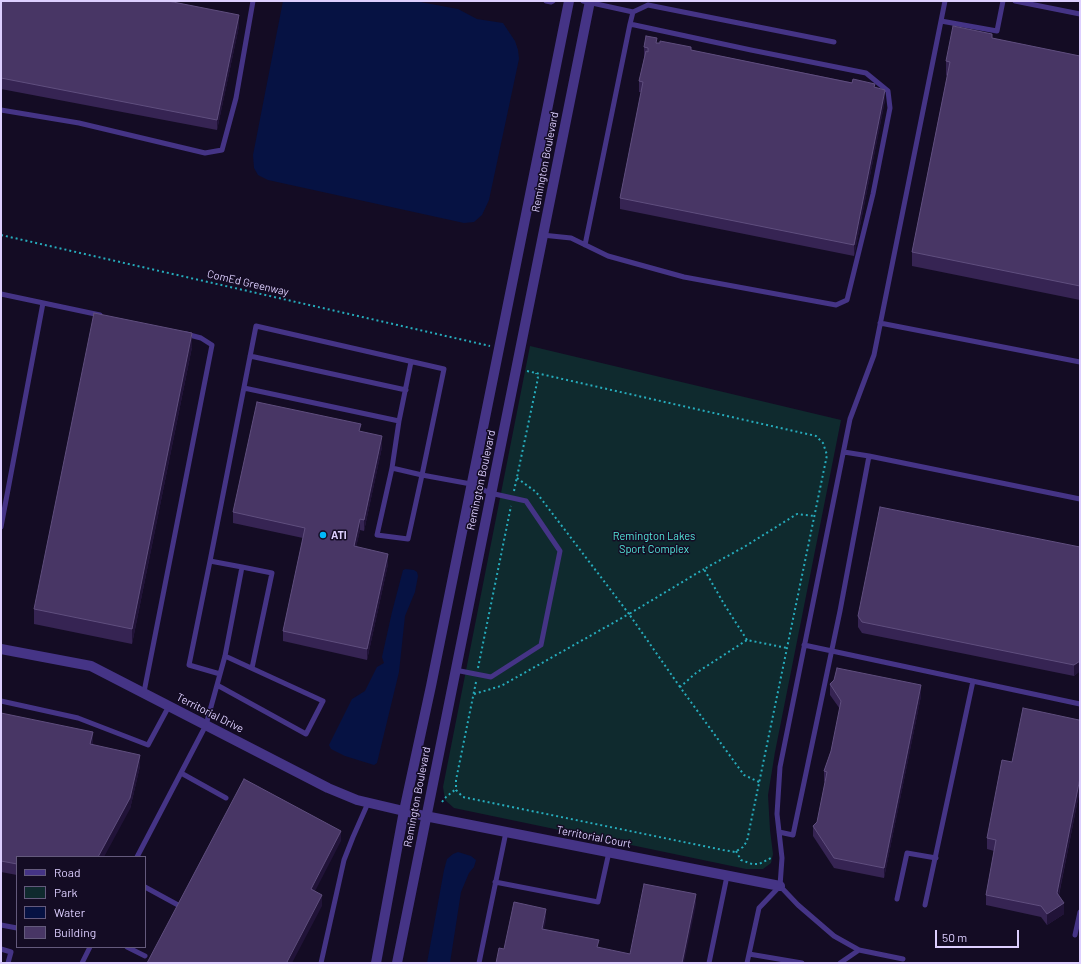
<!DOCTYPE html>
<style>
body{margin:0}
#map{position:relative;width:1081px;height:964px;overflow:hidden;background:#140c24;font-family:Barlow,sans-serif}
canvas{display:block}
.frame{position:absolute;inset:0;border:2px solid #ddcfff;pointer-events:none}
.legend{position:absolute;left:16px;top:856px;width:130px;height:92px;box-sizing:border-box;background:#140c24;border:1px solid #645a7c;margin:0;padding:5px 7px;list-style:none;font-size:12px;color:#ddcfff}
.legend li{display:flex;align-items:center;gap:8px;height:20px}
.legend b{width:20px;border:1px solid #645a7c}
.scale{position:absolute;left:935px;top:930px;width:84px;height:18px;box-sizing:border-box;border:2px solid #ddcfff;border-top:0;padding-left:5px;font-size:12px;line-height:14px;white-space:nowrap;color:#ddcfff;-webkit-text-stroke:3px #140c24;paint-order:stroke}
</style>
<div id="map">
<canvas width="1081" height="964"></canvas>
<div class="frame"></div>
<ul class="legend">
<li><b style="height:5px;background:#453486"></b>Road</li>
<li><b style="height:11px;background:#0f2a2e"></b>Park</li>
<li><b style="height:11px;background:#061243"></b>Water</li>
<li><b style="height:11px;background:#483665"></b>Building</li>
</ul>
<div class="scale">50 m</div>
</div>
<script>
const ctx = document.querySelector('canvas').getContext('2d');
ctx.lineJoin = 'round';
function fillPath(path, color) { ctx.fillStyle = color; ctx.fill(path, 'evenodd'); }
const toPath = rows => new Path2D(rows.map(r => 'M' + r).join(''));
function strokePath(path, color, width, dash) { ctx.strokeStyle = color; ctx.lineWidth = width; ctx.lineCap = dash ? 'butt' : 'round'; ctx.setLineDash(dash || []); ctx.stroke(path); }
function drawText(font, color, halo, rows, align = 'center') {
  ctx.font = font + ' Barlow,sans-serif'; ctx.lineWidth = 3; ctx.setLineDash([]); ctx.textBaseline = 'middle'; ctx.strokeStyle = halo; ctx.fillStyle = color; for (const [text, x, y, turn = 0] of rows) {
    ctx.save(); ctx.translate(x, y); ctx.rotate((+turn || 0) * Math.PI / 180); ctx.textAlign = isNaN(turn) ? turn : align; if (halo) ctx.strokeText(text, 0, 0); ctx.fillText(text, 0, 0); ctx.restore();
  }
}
fillPath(toPath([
 [530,346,841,420,775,752,768,795,770,830,773,854,771,863,763,869,746,869,454,808,445,800,443,787]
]), '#0f2a2e');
fillPath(toPath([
 [283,1,415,1,458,9,477,19,503,23,515,41,518,50,519,59,489,200,482,215,474,222,464,223,268,180,258,175,254,168,253,155],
 [406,569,414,570,417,572,418,576,415,592,405,616,399,672,377,763,374,765,345,756,331,749,329,745,352,699,365,691,377,667,384,663,382,657,392,612,403,570],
 [458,852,471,856,476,860,474,867,469,873,461,892,450,963,427,963,444,870,447,859,453,854]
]), '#061243');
strokePath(toPath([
 [1,235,490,346],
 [514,491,538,378,536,373],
 [747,640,724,604,704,569,744,547,797,514,814,516],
 [478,668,511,506],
 [476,682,456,780,456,790,463,797,723,850,735,852,743,847,747,841,827,455,823,443,816,436,527,371],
 [680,687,629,614,704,569],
 [474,694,501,686,629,614,536,492,517,478],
 [759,782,744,775,680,687,696,673,747,640,787,648],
 [442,802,446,797,456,789],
 [736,851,741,860,752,864,759,864,773,857]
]), '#26acbc', 2, [2, 3]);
strokePath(toPath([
 [546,1,551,2,553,1],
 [583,1,633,12,648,5,834,42],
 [1015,1,1080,14],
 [941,21,997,31,1003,1],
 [1,110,79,123,205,153,222,150,236,98,253,1],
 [542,235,571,238,608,256,684,277,836,305,847,300,873,194,890,108,888,91,866,73,751,50,630,24,633,12],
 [585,245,630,24],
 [1,294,100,315],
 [880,323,1080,362],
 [250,356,406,390],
 [244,388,399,421],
 [869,456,1080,499],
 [392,468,399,421,411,362],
 [1,527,43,303],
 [210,561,189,665,220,674],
 [242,567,272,573,252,668],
 [804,645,1080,704],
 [217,685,306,734,323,701,225,656],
 [144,692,212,345,201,338,186,334],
 [1,701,78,718,148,745,169,706],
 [181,773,226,798],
 [779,832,793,835,840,611,869,456,844,452],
 [137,857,206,725,225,656,242,567,210,561,256,326,444,369,422,475,408,539,377,535,392,468,422,475,471,484,490,493,526,501,560,551,541,645,491,677,455,670],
 [495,882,598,902,609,852],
 [780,886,798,905,834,936,859,950,903,959],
 [145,887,178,905],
 [897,899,907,853,936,858],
 [925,905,973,681],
 [1,925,17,928],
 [1075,935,1080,912],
 [127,947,145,956],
 [1,949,11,952,8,963],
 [82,963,90,947],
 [321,963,344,860,353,837,368,803],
 [479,963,506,832],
 [709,963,727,876],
 [747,963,749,954],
 [802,963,749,954,759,908,780,886,782,858,777,814,780,767,850,419,874,355,945,1],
 [840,963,859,950]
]), '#453486', 5);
strokePath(toPath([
 [1,649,91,666,328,788,357,800,425,816,780,886]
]), '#453486', 10);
strokePath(toPath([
 [376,963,404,811,431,686,569,1],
 [397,963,590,1]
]), '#453486', 10);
fillPath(toPath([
 [1,1,239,26,217,130,1,89],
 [992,38,1080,56,1080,300,912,266,912,252,947,76,946,75,946,61],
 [657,43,691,50,875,87,885,100,854,256,620,209,620,198,641,92,639,92,639,81,644,58,644,47],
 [192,347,132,644,34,624,34,609],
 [361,431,382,447,364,531,360,530,356,547,388,564,367,660,283,641,283,631,303,538,233,523,233,512],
 [1080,547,1080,671,1074,676,862,633,858,627,858,616],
 [830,684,921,696,884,878,834,868,813,836,813,826,817,822,825,782,824,781,824,771,831,751,840,709,830,695],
 [1,713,93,743,92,745,140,766,130,809,17,857,17,875,1,872],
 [1080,789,1059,895,1064,914,1047,925,1041,917,986,905,986,895,994,851,987,849,987,838]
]), '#362453');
fillPath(toPath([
 [239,15,239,26,217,130,217,120],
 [885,90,885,100,854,256,854,245],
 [192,333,192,347,132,644,132,629],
 [382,436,382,447,364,531,364,520],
 [360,519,360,530,354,557,354,546],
 [388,554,388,564,367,660,367,649],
 [1080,660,1080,671,1074,676,1074,665],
 [921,685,921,696,884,878,884,868],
 [93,732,93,743,90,755,90,744],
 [140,755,140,766,130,809,104,857,98,857],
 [1080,778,1080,789,1057,903,1057,893],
 [341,831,341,841,311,899,311,889],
 [696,894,696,905,684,963,682,963],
 [322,895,322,906,292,963,287,963],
 [1064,903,1064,914,1047,925,1047,914],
 [546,909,546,920,542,940,542,929]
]), '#211338');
const building = toPath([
 [1,1,168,1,239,15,217,120,1,78,1,1],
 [953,26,992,34,992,38,1080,56,1080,286,912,252,950,62,946,61,953,26],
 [646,36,657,38,656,43,660,43,660,41,691,47,691,50,852,83,853,79,875,84,874,87,885,90,854,245,620,198,643,82,639,81,646,51,648,52,648,48,644,47,646,36],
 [94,313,192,333,132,629,34,609,94,313],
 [257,402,361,424,359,431,382,436,364,520,360,519,354,546,388,554,367,649,283,631,305,528,233,512,257,402],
 [880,507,1080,547,1080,661,1074,665,862,622,858,616,880,507],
 [837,668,921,685,884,868,834,858,813,826,817,822,827,772,824,771,831,751,841,701,830,684,834,680,837,668],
 [1023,708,1079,720,1080,719,1080,778,1057,893,1064,903,1047,914,1041,906,986,895,996,840,987,838,1002,760,1012,762,1023,708],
 [1,713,93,732,90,744,140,755,130,798,98,857,17,857,17,864,1,861,1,713],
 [244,779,341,831,311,889,322,895,287,962,289,963,147,963,244,779],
 [644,884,696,894,682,963,496,963,499,948,504,949,514,902,546,909,542,929,599,940,597,947,630,954,644,884]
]);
fillPath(building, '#483665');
strokePath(building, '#5f4e7e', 1);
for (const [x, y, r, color] of [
 [323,535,4,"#00b8fa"]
]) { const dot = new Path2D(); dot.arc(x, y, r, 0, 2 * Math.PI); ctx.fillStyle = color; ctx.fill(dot); strokePath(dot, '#140c24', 1.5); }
drawText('11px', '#ddcfff', '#140c24', [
 ["Remington Boulevard",545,162,-79],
 ["ComEd Greenway",248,283,13],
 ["Remington Boulevard",481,480,-78],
 ["Territorial Drive",210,713,27],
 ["Remington Boulevard",417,797,-79],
 ["Territorial Court",594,837,11]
]);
drawText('bold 11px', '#ddcfff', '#140c24', [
 ["ATI",331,535]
], 'left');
drawText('11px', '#54e7da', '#140c24', [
 ["Remington Lakes",654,536],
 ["Sport Complex",654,549]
]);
</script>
